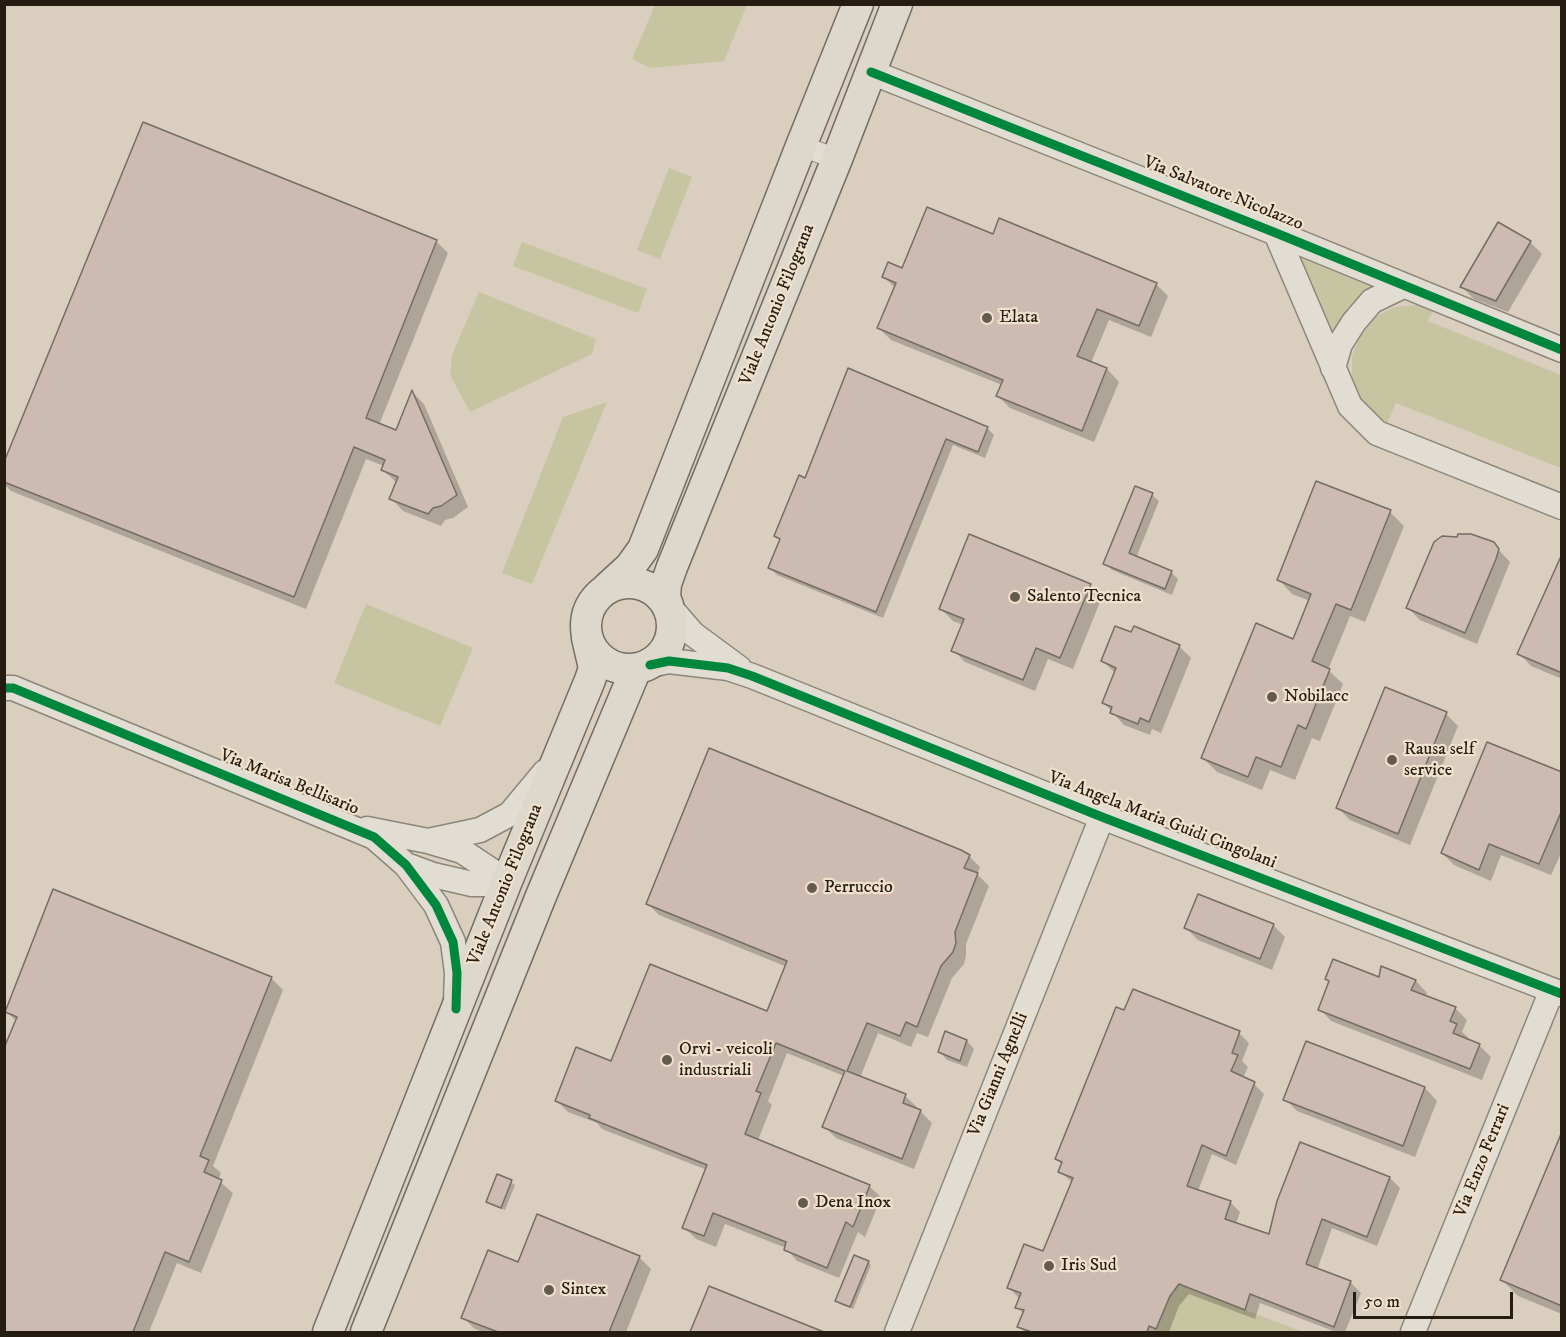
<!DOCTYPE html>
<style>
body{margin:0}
#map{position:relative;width:1566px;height:1337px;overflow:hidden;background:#dacfbe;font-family:"IM FELL DW Pica",serif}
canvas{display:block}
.frame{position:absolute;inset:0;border:6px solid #251c12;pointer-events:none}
.scale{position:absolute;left:1353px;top:1292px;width:160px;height:27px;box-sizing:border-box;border:3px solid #251c12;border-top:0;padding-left:8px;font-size:18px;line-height:21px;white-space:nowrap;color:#251c12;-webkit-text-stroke:4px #efe1cc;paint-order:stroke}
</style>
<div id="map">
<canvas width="1566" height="1337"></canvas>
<div class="frame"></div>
<div class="scale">50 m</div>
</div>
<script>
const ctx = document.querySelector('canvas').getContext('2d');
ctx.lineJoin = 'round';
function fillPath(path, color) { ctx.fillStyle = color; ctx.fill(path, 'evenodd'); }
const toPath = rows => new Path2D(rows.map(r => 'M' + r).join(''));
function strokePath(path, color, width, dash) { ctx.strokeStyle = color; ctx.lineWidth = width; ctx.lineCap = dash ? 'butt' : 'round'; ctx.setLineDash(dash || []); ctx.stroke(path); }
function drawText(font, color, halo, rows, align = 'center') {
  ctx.font = font + ' "IM FELL DW Pica",serif'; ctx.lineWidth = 4.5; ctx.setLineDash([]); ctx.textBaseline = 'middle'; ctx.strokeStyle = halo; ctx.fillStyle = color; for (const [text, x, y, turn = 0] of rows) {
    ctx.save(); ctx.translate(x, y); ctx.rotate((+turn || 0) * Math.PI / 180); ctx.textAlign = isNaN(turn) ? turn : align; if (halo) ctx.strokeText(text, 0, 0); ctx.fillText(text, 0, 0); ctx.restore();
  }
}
fillPath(toPath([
 [655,5,655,4,747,5,724,61,650,68,632,59],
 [669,168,692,177,660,259,637,250],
 [522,242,647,289,638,313,513,266],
 [1299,257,1375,288,1349,306,1332,338],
 [479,292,596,339,592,354,470,412,450,375,452,355],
 [1422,305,1434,308,1428,321,1561,375,1561,468,1396,403,1387,423,1362,403,1352,380,1352,356,1359,338,1376,317,1394,307],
 [607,402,532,584,502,573,563,417],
 [366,604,473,648,440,726,334,683],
 [1175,1283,1303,1332,1155,1332]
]), '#c7c4a1');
fillPath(toPath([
 [994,236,1156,284,1168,296,1151,337,1109,320,1091,363,1107,369,1119,382,1094,442,1010,408,998,396,1002,385,891,340,879,328,895,288,884,277],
 [436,241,448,253,379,425,397,432,413,393,424,404,468,507,453,518,445,520,441,526,403,511,391,498,397,483,383,470,384,466,366,459,306,609,11,491,4,484,4,466],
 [1530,242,1542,254,1508,312,1474,299,1462,287],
 [848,370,987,428,994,435,985,458,953,445,883,618,777,575,770,568,781,541,776,536,806,480],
 [1152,495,1159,501,1136,558,1171,572,1178,579,1172,595,1112,570,1105,563],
 [1390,512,1404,526,1365,622,1350,616,1328,670,1343,684,1320,741,1312,738,1295,780,1270,770,1262,790,1217,772,1203,758,1294,641,1310,601,1292,594,1279,580],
 [1493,544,1510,562,1477,644,1420,620,1408,608],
 [1562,566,1562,679,1531,666,1519,653],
 [1090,585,1102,597,1073,669,1048,659,1035,691,965,662,953,650,963,625,953,621,941,609],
 [1132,634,1179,646,1191,658,1161,733,1152,729,1150,735,1124,725,1104,703,1116,674,1103,661],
 [1446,714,1458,726,1410,845,1350,820,1338,808],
 [1562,773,1562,851,1551,875,1501,855,1491,881,1454,865,1442,853],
 [969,856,980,867,977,874,989,886,966,944,966,956,964,964,952,978,928,1037,917,1033,911,1047,878,1033,860,1078,905,1096,917,1107,916,1109,921,1112,932,1123,914,1169,836,1138,824,1126,844,1076,787,1053,768,1101,772,1105,758,1140,869,1186,881,1197,865,1237,858,1232,839,1278,797,1261,786,1248,725,1224,716,1247,696,1239,684,1227,707,1170,602,1129,597,1123,568,1112,556,1100,612,1063,768,1013,787,967,659,915,647,903],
 [1273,925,1285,937,1272,970,1198,940,1186,928],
 [1382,968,1416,981,1427,993,1425,997,1455,1008,1467,1020,1462,1032,1468,1037,1466,1040,1479,1045,1491,1057,1482,1080,1331,1021,1320,1009,1330,982,1327,979,1380,979],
 [271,978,283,990,213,1166,221,1173,218,1180,233,1193,201,1273,177,1263,149,1332,4,1332,4,1052,16,1021,6,1011],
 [946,1033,967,1041,974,1049,967,1067,947,1060,940,1052],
 [1239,1033,1249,1043,1242,1061,1248,1067,1243,1078,1254,1084,1264,1094,1236,1165,1212,1154,1198,1191,1230,1202,1240,1212,1236,1224,1270,1236,1390,1178,1400,1188,1377,1246,1332,1228,1317,1270,1351,1283,1361,1293,1345,1332,1336,1332,1260,1303,1255,1319,1189,1294,1179,1306,1169,1332,1025,1332,1019,1327,1024,1314,1017,1307,1020,1299,1009,1288,1044,1253,1073,1183,1060,1172,1063,1165,1057,1159],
 [1307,1043,1425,1088,1437,1101,1415,1157,1297,1111,1285,1099],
 [1562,1137,1562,1314,1518,1296,1502,1280],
 [498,1176,515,1185,505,1210,491,1205,488,1202],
 [639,1257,651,1269,626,1332,483,1332,475,1329,463,1317,518,1264],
 [868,1262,871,1265,853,1309,840,1304,836,1301],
 [710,1288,822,1332,692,1332]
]), '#0003');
const building = toPath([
 [143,122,437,240,366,418,396,430,412,390,457,495,441,506,433,508,428,514,389,499,398,477,381,470,385,460,354,447,294,597,4,482,4,462,143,122],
 [927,207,993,234,999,218,1157,283,1139,326,1097,309,1077,356,1107,368,1082,431,996,396,1003,380,877,328,896,283,882,277,888,262,902,268,927,207],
 [1498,222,1531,241,1496,301,1460,287,1498,222],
 [848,368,988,427,978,452,946,439,876,612,768,568,780,539,774,536,799,475,805,478,848,368],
 [1316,481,1391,510,1351,610,1336,604,1312,661,1330,669,1306,729,1298,725,1281,767,1256,757,1248,777,1201,758,1256,623,1293,639,1311,594,1277,580,1316,481],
 [1135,486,1153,493,1129,553,1172,571,1165,589,1103,564,1135,486],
 [969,534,1091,584,1060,658,1036,648,1023,680,951,651,964,619,939,609,969,534],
 [1458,534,1471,534,1494,542,1499,549,1496,559,1465,633,1406,608,1434,542,1442,536,1457,537,1458,534],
 [1562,554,1562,673,1517,654,1562,554],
 [1115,626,1131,632,1134,626,1180,645,1149,722,1140,718,1138,724,1110,713,1112,707,1102,703,1116,668,1101,661,1115,626],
 [1385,687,1447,712,1398,834,1336,808,1385,687],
 [1487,742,1562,772,1562,810,1539,864,1489,844,1479,870,1441,853,1487,742],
 [709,748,961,850,970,855,964,868,978,873,955,932,956,943,953,952,941,966,917,1027,906,1022,900,1036,867,1023,847,1071,906,1094,903,1103,921,1110,902,1159,822,1127,845,1071,776,1043,756,1091,761,1093,745,1134,870,1185,853,1227,846,1222,827,1268,784,1250,786,1242,713,1213,704,1236,682,1228,707,1165,589,1118,590,1115,555,1101,576,1047,611,1061,650,964,767,1011,787,961,646,904,709,748],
 [53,889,272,977,200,1156,209,1160,204,1172,222,1180,189,1262,165,1252,133,1332,4,1332,4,1048,17,1017,5,1012,53,889],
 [1198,894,1274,924,1260,959,1184,928,1198,894],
 [1333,959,1379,977,1381,966,1416,980,1411,990,1456,1007,1450,1021,1457,1024,1453,1033,1480,1044,1470,1069,1318,1010,1329,981,1325,979,1333,959],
 [1133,989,1240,1031,1232,1053,1238,1055,1231,1071,1255,1082,1226,1156,1202,1145,1187,1186,1231,1201,1225,1219,1269,1234,1277,1201,1300,1142,1390,1177,1367,1237,1322,1219,1306,1264,1351,1281,1334,1327,1250,1294,1245,1310,1179,1284,1170,1296,1156,1329,1149,1326,1147,1332,1032,1332,1017,1327,1024,1310,1015,1308,1021,1293,1007,1288,1024,1244,1043,1251,1073,1178,1058,1172,1062,1162,1055,1159,1116,1007,1124,1010,1133,989],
 [945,1031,967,1040,960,1061,938,1052,945,1031],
 [1306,1041,1425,1087,1403,1146,1283,1100,1306,1041],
 [1561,1134,1562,1134,1562,1306,1500,1280,1561,1134],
 [497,1174,512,1180,501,1208,486,1202,497,1174],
 [537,1214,640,1256,609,1332,498,1332,461,1318,488,1250,518,1262,537,1214],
 [854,1255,869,1261,850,1307,835,1301,854,1255],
 [709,1286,824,1332,690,1332,709,1286]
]);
fillPath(building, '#cdbab0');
strokePath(building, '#736d63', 1.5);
const minor = toPath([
 [801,146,837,159]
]);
const tertiary = toPath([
 [871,72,1276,233,1562,350],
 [1276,233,1350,406,1377,433,1562,507],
 [1333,368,1340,344,1354,322,1372,301,1403,286],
 [668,605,693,634,739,668],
 [650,665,669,661,728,668,752,676,1102,817,1562,994],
 [4,688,13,688,374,837,406,865,436,905,453,942,457,973,456,1001],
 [367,829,428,841,462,851,507,881],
 [428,841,480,830,510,814,545,772],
 [406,865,433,875,472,884,494,884,507,881],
 [897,1332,1102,817],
 [1413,1332,1552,990]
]);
const primary = toPath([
 '586 626a43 43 0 1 1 86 0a43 43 0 1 1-86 0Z',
 [606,589,630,567,643,549,801,146,858,4],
 [668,605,665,597,666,584,672,567,837,159,897,4],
 [328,1332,507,881,590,680,594,668,587,638],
 [366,1332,541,896,636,669]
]);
strokePath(minor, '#8c857a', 22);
strokePath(tertiary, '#8c857a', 27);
strokePath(primary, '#736d63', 33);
strokePath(minor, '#e2ddd3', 20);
strokePath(tertiary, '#e2ddd3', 24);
strokePath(primary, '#ddd7cc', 30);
strokePath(toPath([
 [871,72,1276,233,1562,350],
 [650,665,669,661,728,668,752,676,1102,817,1562,994],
 [4,688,13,688,374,837,406,865,436,905,453,942,457,973,456,1009]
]), '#00873e', 9);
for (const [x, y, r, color] of [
 [987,318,6,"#645b4e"],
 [1015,597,6,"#645b4e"],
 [1272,697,6,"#645b4e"],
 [1392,760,6,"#645b4e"],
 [812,888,6,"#645b4e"],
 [667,1060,6,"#645b4e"],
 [803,1203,6,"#645b4e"],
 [1049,1266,6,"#645b4e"],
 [549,1290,6,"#645b4e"]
]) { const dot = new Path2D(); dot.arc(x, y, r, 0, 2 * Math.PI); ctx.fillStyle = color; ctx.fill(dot); strokePath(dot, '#efe1cc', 2); }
drawText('18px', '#251c12', '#efe1cc', [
 ["Via Salvatore Nicolazzo",1223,194,22],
 ["Viale Antonio Filograna",778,305,-68],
 ["Via Marisa Bellisario",289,783,22],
 ["Via Angela Maria Guidi Cingolani",1162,821,21],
 ["Viale Antonio Filograna",506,885,-68],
 ["Via Gianni Agnelli",999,1075,-68],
 ["Via Enzo Ferrari",1483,1161,-68]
]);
drawText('18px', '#251c12', '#efe1cc', [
 ["Elata",999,318],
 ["Salento Tecnica",1027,597],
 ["Nobilacc",1284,697],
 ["Rausa self",1404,750],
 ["service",1404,771],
 ["Perruccio",824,888],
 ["Orvi - veicoli",679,1050],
 ["industriali",679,1071],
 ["Dena Inox",815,1203],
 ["Iris Sud",1061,1266],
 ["Sintex",561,1290]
], 'left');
</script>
